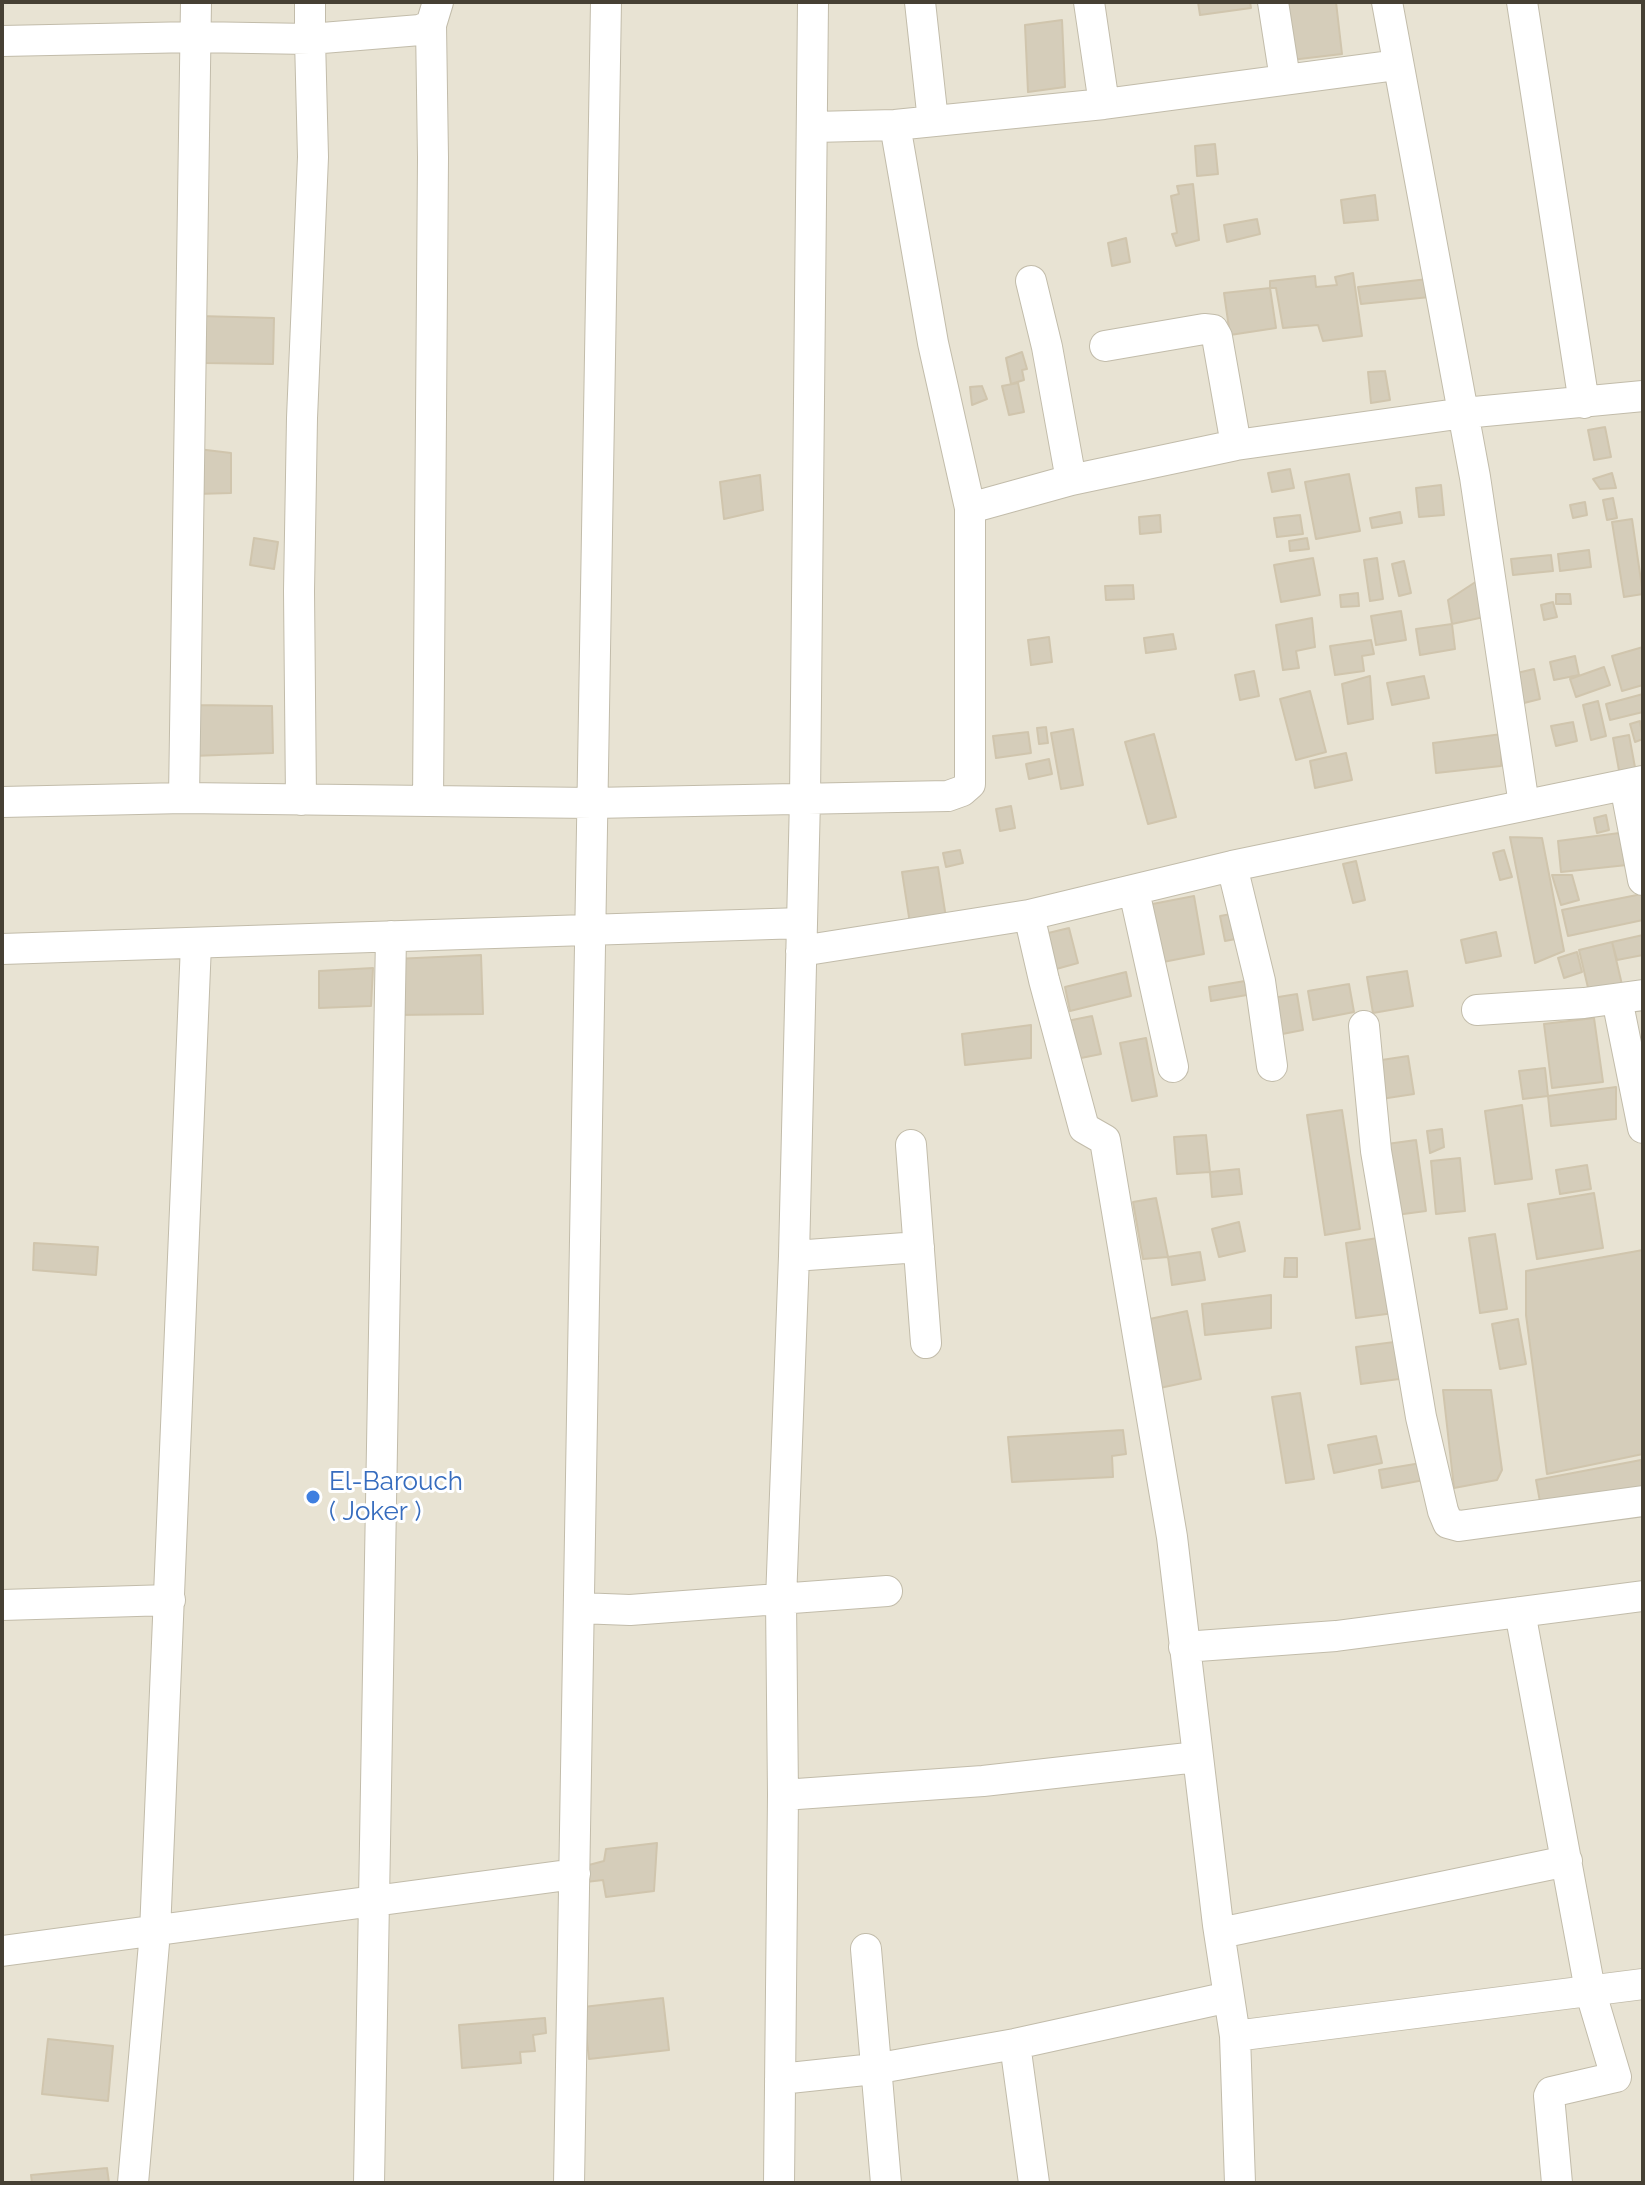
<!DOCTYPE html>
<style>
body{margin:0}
#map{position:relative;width:1645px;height:2185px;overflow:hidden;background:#f3f0e5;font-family:Raleway,sans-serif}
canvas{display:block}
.frame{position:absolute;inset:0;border:4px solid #464034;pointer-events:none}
</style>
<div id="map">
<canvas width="1645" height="2185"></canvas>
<div class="frame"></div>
</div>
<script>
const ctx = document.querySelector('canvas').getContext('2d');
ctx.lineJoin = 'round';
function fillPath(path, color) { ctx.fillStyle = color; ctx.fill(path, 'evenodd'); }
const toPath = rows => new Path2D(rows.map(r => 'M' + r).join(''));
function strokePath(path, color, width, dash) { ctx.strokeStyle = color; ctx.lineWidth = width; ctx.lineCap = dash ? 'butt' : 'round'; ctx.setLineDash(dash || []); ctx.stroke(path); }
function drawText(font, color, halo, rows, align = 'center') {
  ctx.font = font + ' Raleway,sans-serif'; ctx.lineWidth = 6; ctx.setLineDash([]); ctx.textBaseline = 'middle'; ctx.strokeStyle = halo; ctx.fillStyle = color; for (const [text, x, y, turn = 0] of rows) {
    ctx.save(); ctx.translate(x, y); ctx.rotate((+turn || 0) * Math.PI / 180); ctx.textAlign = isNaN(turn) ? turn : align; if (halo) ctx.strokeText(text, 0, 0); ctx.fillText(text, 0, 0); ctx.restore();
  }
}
fillPath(toPath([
 [2,2,1643,2,1643,2183,2,2183]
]), '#e8e3d3');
const building = toPath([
 [1198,2,1250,2,1251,8,1200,15,1198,2],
 [1283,2,1336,2,1342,54,1291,60,1283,2],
 [1062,20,1065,87,1028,92,1025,25,1062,20],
 [1215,144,1218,174,1197,176,1195,146,1215,144],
 [1193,184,1199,240,1176,246,1172,234,1177,233,1171,196,1179,194,1177,186,1193,184],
 [1375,195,1378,220,1344,223,1341,200,1375,195],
 [1257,219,1260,234,1227,242,1224,225,1257,219],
 [1126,238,1130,262,1112,266,1108,243,1126,238],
 [1353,273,1362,336,1323,341,1318,325,1283,328,1276,288,1270,288,1270,281,1315,276,1316,287,1337,285,1335,277,1353,273],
 [1428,279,1430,297,1361,304,1358,287,1428,279],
 [1270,288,1276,328,1230,335,1224,293,1270,288],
 [199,316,274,318,273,364,204,363,199,316],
 [1022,352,1027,369,1022,370,1024,380,1011,384,1006,358,1022,352],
 [1385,371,1390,400,1371,403,1368,372,1385,371],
 [1018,383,1024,412,1009,415,1002,386,1018,383],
 [982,386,987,399,972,405,970,387,982,386],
 [1605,427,1611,457,1594,460,1588,430,1605,427],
 [198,449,231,453,231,493,196,494,198,449],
 [1290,469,1294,488,1272,492,1268,473,1290,469],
 [1612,473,1616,488,1600,489,1593,479,1612,473],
 [1349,474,1360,531,1316,539,1305,482,1349,474],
 [760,475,763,510,724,519,720,482,760,475],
 [1441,485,1444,515,1419,517,1416,488,1441,485],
 [1613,498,1617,518,1607,520,1603,500,1613,498],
 [1585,502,1587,515,1573,518,1570,505,1585,502],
 [1400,512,1402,523,1372,528,1370,518,1400,512],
 [1160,515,1161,532,1140,534,1139,517,1160,515],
 [1300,515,1303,534,1277,537,1274,518,1300,515],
 [1632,519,1643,594,1624,597,1612,522,1632,519],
 [254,538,278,542,274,569,250,565,254,538],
 [1307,538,1309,549,1290,551,1289,541,1307,538],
 [1589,550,1591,567,1560,571,1558,554,1589,550],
 [1551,555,1553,571,1513,575,1511,559,1551,555],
 [1313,558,1320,595,1281,602,1274,565,1313,558],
 [1377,558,1383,599,1370,601,1364,560,1377,558],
 [1404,561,1411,593,1399,596,1392,564,1404,561],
 [1477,581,1484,617,1452,624,1448,600,1477,581],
 [1133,585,1134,599,1106,600,1105,586,1133,585],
 [1358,593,1359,606,1341,607,1340,595,1358,593],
 [1556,594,1570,594,1571,604,1556,604,1556,594],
 [1553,602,1557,617,1544,620,1541,605,1553,602],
 [1401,611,1406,640,1376,645,1371,616,1401,611],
 [1312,618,1315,647,1296,651,1299,668,1283,670,1276,625,1312,618],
 [1452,624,1455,649,1420,655,1416,629,1452,624],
 [1173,634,1176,649,1146,653,1144,638,1173,634],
 [1049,637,1052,662,1031,665,1028,640,1049,637],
 [1371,640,1374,654,1362,656,1364,671,1335,675,1330,646,1371,640],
 [1643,647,1643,685,1622,691,1612,656,1643,647],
 [1575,656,1579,675,1554,680,1550,662,1575,656],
 [1604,667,1610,685,1576,697,1570,679,1604,667],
 [1534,669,1540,699,1524,703,1517,673,1534,669],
 [1254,671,1259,696,1240,700,1235,675,1254,671],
 [1370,676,1373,719,1348,724,1342,684,1370,676],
 [1424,676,1429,698,1392,705,1387,683,1424,676],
 [1310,691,1326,752,1296,760,1280,699,1310,691],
 [1643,694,1643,712,1610,720,1606,704,1643,694],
 [1598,701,1606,736,1591,740,1583,705,1598,701],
 [193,705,272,706,273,753,192,756,193,705],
 [1640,721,1643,739,1635,742,1630,724,1640,721],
 [1573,722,1577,741,1556,746,1551,726,1573,722],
 [1046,727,1048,743,1039,744,1037,728,1046,727],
 [1073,729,1083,785,1061,789,1051,733,1073,729],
 [1028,732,1031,753,996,758,993,736,1028,732],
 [1154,734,1176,817,1148,824,1125,742,1154,734],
 [1502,734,1501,766,1436,773,1433,743,1502,734],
 [1629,735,1637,778,1621,781,1613,738,1629,735],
 [1346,753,1352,780,1315,788,1310,761,1346,753],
 [1049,759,1052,774,1029,779,1026,764,1049,759],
 [1011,806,1015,828,1000,831,996,809,1011,806],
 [1606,815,1609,830,1597,833,1594,818,1606,815],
 [1627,832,1627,865,1561,872,1558,841,1627,832],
 [1510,837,1542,838,1564,951,1535,963,1510,837],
 [960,850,963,863,946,867,943,853,960,850],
 [1504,850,1512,877,1500,880,1493,853,1504,850],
 [1356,861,1365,900,1353,903,1343,864,1356,861],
 [938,867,947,924,911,930,902,872,938,867],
 [1552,875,1572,875,1579,900,1561,905,1552,875],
 [1642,894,1643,920,1568,936,1562,910,1642,894],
 [1194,896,1204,954,1153,964,1142,906,1194,896],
 [1237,913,1241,938,1225,941,1220,916,1237,913],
 [1069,928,1078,963,1049,971,1040,935,1069,928],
 [1496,932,1501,956,1466,963,1461,940,1496,932],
 [1643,935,1643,955,1617,960,1612,942,1643,935],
 [1612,942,1623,989,1590,996,1579,950,1612,942],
 [1577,952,1582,972,1564,978,1558,958,1577,952],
 [481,955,483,1014,394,1015,395,959,481,955],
 [373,968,371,1006,319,1008,319,971,373,968],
 [1407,971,1413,1006,1373,1013,1367,977,1407,971],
 [1126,972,1131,996,1070,1011,1065,987,1126,972],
 [1245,981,1247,995,1211,1001,1209,987,1245,981],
 [1349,984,1354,1012,1313,1020,1308,991,1349,984],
 [1297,994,1303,1030,1272,1036,1266,999,1297,994],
 [1092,1016,1101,1054,1076,1059,1067,1021,1092,1016],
 [1594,1018,1603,1082,1552,1088,1544,1024,1594,1018],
 [1031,1025,1031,1058,965,1065,962,1034,1031,1025],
 [1146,1038,1157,1096,1132,1101,1120,1043,1146,1038],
 [1408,1056,1414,1094,1381,1099,1375,1061,1408,1056],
 [1545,1068,1548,1096,1523,1099,1519,1071,1545,1068],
 [1616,1087,1616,1119,1551,1126,1548,1096,1616,1087],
 [1522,1105,1532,1179,1495,1184,1485,1111,1522,1105],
 [1342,1110,1360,1229,1325,1235,1307,1115,1342,1110],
 [1442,1129,1444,1147,1430,1153,1427,1131,1442,1129],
 [1206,1135,1210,1172,1177,1174,1174,1137,1206,1135],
 [1416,1140,1426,1211,1396,1215,1387,1144,1416,1140],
 [1460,1158,1465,1211,1436,1214,1431,1161,1460,1158],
 [1587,1165,1591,1189,1560,1194,1556,1170,1587,1165],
 [1239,1169,1242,1194,1212,1197,1210,1172,1239,1169],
 [1594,1193,1603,1248,1537,1259,1528,1204,1594,1193],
 [1156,1198,1168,1257,1143,1259,1133,1202,1156,1198],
 [1239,1222,1245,1251,1219,1257,1212,1229,1239,1222],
 [1495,1234,1507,1309,1480,1313,1469,1238,1495,1234],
 [1384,1237,1394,1313,1356,1318,1346,1243,1384,1237],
 [34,1243,98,1247,96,1275,33,1270,34,1243],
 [1643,1250,1643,1454,1547,1474,1526,1315,1526,1271,1643,1250],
 [1200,1252,1205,1280,1172,1285,1168,1257,1200,1252],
 [1285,1258,1297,1258,1297,1277,1284,1277,1285,1258],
 [1271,1295,1271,1328,1205,1335,1202,1304,1271,1295],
 [1187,1311,1201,1379,1160,1388,1145,1320,1187,1311],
 [1518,1319,1526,1364,1500,1369,1492,1324,1518,1319],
 [1402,1341,1407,1378,1361,1384,1356,1347,1402,1341],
 [1443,1390,1491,1390,1502,1470,1497,1480,1454,1488,1443,1390],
 [1300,1393,1314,1479,1286,1483,1272,1397,1300,1393],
 [1123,1430,1126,1454,1112,1456,1113,1477,1012,1482,1008,1437,1123,1430],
 [1376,1436,1382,1463,1334,1473,1328,1445,1376,1436],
 [1641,1460,1643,1487,1541,1507,1536,1480,1641,1460],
 [1421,1463,1424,1480,1382,1488,1379,1470,1421,1463],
 [657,1843,654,1891,606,1897,603,1880,586,1882,585,1866,604,1861,606,1849,657,1843],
 [663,1998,669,2050,589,2059,583,2007,663,1998],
 [545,2018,546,2033,533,2035,535,2051,520,2052,521,2063,462,2068,459,2025,545,2018],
 [48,2039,113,2046,108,2101,42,2094,48,2039],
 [107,2168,109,2183,32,2183,31,2175,107,2168]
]);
fillPath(building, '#d5cdba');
strokePath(building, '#d0c5ad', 2);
const minor = toPath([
 [310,2,310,39,420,30,431,25,438,2],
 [920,2,933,121],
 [1089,2,1104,104],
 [1273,2,1285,79],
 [1387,2,1475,477,1524,805],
 [1522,2,1584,403],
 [2,41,195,37,310,39,313,157,302,418,299,591,301,800],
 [814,127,895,125,1104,104,1397,65],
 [1031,281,1047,347,1071,480],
 [1105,346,1204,329,1213,330,1217,337,1236,445],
 [970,508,1071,480,1236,445,1464,413,1643,396],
 [1625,785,1643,880],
 [184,798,196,2],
 [428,801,433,158,431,25],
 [2,802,184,798,592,803,948,796,962,791,970,784,970,508,933,343,895,125],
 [1232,866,1260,981,1272,1066],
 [1134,891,1173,1067],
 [1029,915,1044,980,1084,1128,1105,1140,1172,1537,1218,1925,1235,2036,1240,2183],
 [2,949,802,923],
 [801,951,1029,915,1232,866,1643,781],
 [1617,999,1643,1128],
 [1477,1010,1584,1003,1643,995],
 [1364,1026,1376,1151,1421,1417,1443,1511,1448,1523,1459,1526,1643,1501],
 [911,1145,926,1343],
 [794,1256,919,1247],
 [2,1605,170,1600],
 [579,1608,630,1610,887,1591],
 [1520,1612,1590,1990,1616,2077,1551,2092,1549,2096,1557,2183],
 [1184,1647,1336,1636,1643,1596],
 [783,1795,983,1781,1197,1757],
 [1220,1933,1567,1861],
 [866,1949,886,2183],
 [2,1951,575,1874],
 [1235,2036,1643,1984],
 [1015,2044,1034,2183],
 [780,2079,874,2069,1015,2044,1229,1997],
 [133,2183,155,1932,196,944],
 [369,2183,391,936],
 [569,2183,606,2],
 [779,2183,783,1795,781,1600,794,1256,805,799,813,2]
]);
strokePath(minor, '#c2bcaa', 32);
strokePath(minor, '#fff', 30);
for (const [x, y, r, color] of [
 [313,1497,8,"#3f7fe0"]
]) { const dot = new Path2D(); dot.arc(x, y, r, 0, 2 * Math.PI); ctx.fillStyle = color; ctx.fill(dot); strokePath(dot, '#fff', 3); }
drawText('26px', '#366cbe', '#fff', [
 ["El-Barouch",329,1482],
 ["( Joker )",329,1512]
], 'left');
</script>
